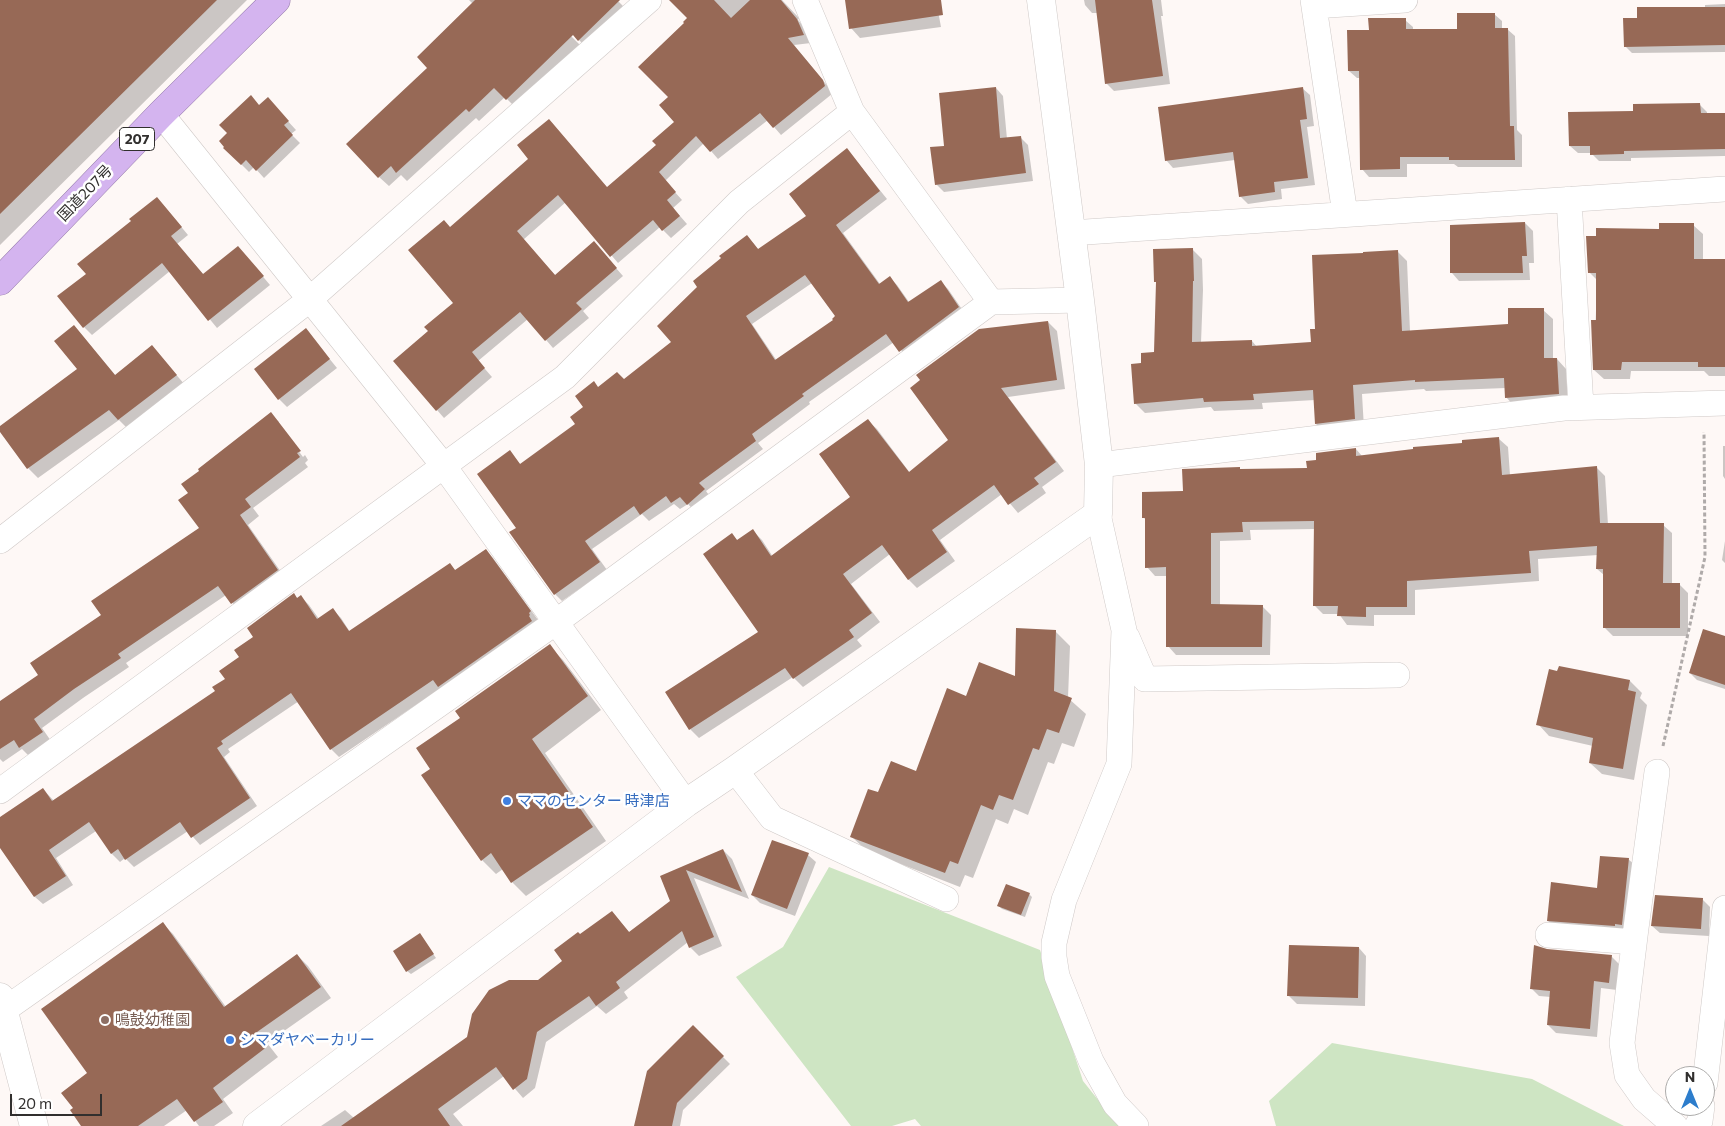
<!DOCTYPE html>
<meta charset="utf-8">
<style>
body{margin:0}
#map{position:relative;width:1725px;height:1126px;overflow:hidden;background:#fef8f6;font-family:Commissioner,sans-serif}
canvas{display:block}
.north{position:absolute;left:1665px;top:1066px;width:50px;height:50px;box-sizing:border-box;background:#fff;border:1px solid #adacab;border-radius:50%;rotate:0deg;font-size:14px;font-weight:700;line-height:20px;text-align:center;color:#312f2e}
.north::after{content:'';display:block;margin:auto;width:18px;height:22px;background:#2d7dcc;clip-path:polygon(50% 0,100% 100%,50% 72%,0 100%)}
.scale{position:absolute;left:10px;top:1094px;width:92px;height:22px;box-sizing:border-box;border:2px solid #312f2e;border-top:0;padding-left:6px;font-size:15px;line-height:18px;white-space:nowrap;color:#312f2e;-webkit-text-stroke:4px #fff;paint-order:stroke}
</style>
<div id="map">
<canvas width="1725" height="1126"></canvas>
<div class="north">N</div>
<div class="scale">20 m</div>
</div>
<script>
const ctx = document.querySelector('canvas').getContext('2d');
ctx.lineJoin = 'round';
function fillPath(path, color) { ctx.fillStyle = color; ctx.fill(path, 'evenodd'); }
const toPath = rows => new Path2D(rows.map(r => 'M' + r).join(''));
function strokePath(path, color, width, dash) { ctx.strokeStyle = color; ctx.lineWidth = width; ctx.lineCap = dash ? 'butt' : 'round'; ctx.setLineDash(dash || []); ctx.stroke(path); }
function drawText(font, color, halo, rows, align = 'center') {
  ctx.font = font + ' Commissioner,"Noto Sans JP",sans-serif'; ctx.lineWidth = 5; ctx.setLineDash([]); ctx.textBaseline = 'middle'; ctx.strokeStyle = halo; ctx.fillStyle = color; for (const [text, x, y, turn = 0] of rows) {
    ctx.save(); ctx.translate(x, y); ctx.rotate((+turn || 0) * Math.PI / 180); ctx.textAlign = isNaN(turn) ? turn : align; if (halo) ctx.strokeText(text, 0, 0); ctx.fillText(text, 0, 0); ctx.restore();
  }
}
fillPath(toPath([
 [829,867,1040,950,1083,1081,1119,1126,921,1126,915,1119,892,1126,851,1126,736,977,783,947],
 [1332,1043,1532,1079,1624,1126,1276,1126,1269,1101]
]), '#cee5c3');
fillPath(toPath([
 [0,0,247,0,0,245],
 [469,0,617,0,628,11,589,50,569,30,567,32,581,46,517,109,505,97,479,121,476,118,407,181,401,175,389,186,379,177,429,68,473,4],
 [687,0,782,0,799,18,798,20,805,28,811,43,794,45,830,89,832,94,781,135,768,120,718,159,704,143,665,181,682,200,673,208,687,224,671,238,660,227,618,263,566,202,523,240,556,276,601,251,623,276,583,311,589,318,553,348,528,319,478,361,492,377,444,418,437,410,430,332,455,303,450,228,530,159,549,120,607,188,657,145,676,122,670,98,689,18],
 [846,0,936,0,941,27,860,38,851,28],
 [1084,0,1161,0,1163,16,1161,16,1170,84,1114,91,1106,83,1097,13,1092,13,1085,5],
 [1725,4,1725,52,1632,53,1625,46,1638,20,1705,8,1705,5],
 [1494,14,1502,21,1502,29,1507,29,1515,36,1517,130,1522,135,1522,167,1458,167,1454,164,1407,164,1407,177,1369,177,1362,169,1360,78,1357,78,1349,71,1370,31,1405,20,1413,27,1413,30,1459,30],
 [996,88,1003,96,1007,139,1020,137,1028,145,1033,181,944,192,936,184,946,147],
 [1302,88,1310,95,1314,126,1307,127,1315,185,1281,189,1282,199,1248,204,1240,196,1235,160,1173,168,1166,160],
 [1700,105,1707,112,1707,114,1725,114,1725,156,1631,158,1631,161,1599,161,1591,153,1578,153,1570,146,1634,113],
 [260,106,275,107,296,130,291,134,300,143,264,178,254,167,249,172,225,148],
 [854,158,887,199,843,233,880,284,890,278,897,285,909,302,941,282,948,289,966,315,908,358,894,342,809,402,810,404,758,443,763,449,706,491,711,498,695,512,688,504,680,509,674,504,649,521,642,514,592,549,607,570,562,601,555,594,518,528,510,452,521,465,577,424,585,407,599,388,624,380,673,342,747,236,759,250,808,217],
 [812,283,837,316,834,320,777,361,752,324],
 [164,206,188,235,177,244,204,275,238,247,270,285,217,328,170,271,92,335,84,327,87,274],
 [1525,223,1533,231,1534,263,1529,263,1530,280,1459,281,1452,273],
 [1693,225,1703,234,1703,261,1725,261,1725,376,1709,376,1704,371,1631,371,1630,379,1604,379,1594,370,1597,280,1589,272,1660,230],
 [1192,249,1202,259,1203,290,1201,343,1252,341,1257,347,1312,344,1316,330,1397,251,1407,261,1410,331,1509,325,1543,310,1553,319,1553,359,1557,359,1566,369,1568,403,1515,407,1506,397,1506,388,1426,391,1424,389,1362,394,1364,428,1325,433,1316,424,1315,400,1262,403,1263,409,1214,411,1211,407,1145,413,1135,403,1142,364,1155,353],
 [1048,322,1057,331,1065,389,1008,397,1064,471,1042,487,1046,493,1018,513,1002,494,940,540,955,561,917,588,908,579,890,554,851,584,880,622,857,640,862,646,803,687,793,677,699,738,690,729,760,632,732,535,738,541,753,531,762,540,773,557,852,498,868,421,877,429,910,473,950,441],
 [74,326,116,376,152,347,186,386,128,429,119,420,38,478,28,468,0,428,79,370],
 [306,330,337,368,287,407,279,399],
 [271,414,279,422,277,422,303,457,305,455,308,460,305,463,308,467,253,508,259,516,248,525,286,579,240,612,226,595,126,663,129,667,83,698,42,728,51,741,29,756,22,749,3,762,0,759,0,703,40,675,102,616,201,529,189,493],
 [1499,439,1508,447,1510,475,1596,467,1605,476,1608,525,1663,525,1672,533,1672,584,1679,584,1688,593,1688,636,1613,636,1604,627,1604,575,1597,569,1598,555,1538,559,1539,581,1415,590,1415,615,1374,615,1374,626,1347,625,1339,614,1323,614,1315,606,1315,529,1250,530,1251,540,1220,541,1220,606,1262,606,1271,615,1270,655,1176,655,1168,646,1168,576,1155,576,1147,567,1147,521,1143,517,1185,492,1241,471,1308,469,1318,461,1356,449,1362,456],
 [1723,446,1725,446,1725,479,1723,476],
 [1725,541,1725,563,1722,560],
 [485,550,493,558,538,620,447,694,441,688,339,757,331,749,299,701,228,749,230,752,224,757,257,806,200,845,188,831,134,867,125,858,120,862,112,854,96,831,56,858,73,885,43,904,35,897,0,846,0,819,43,789,54,801,217,692,255,637,294,595,298,599,301,597,309,605,319,619,333,610,341,618,350,632,450,565,456,571],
 [1055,631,1070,646,1068,698,1086,714,1074,747,1062,743,1054,764,1048,762,1028,815,1014,809,1008,824,996,819,973,878,965,875,960,887,867,851,852,837,879,794,916,772,967,697,1016,677],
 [549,646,563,660,601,710,545,753,606,841,526,896,512,882,503,869,496,874,482,860,432,769,462,718],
 [1725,653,1725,689,1697,680,1690,673],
 [1560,667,1630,681,1642,693,1640,698,1647,705,1634,780,1602,774,1590,763,1593,746,1549,736,1538,724],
 [723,850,732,859,749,899,694,878,722,946,699,956,690,947,688,942,624,992,628,998,606,1014,597,1006,546,1042,535,1088,523,1098,504,1076,453,1114,463,1126,321,1126,345,1110,354,1118,468,1038,564,961,581,936,612,912,630,933,671,902,661,877],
 [808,855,816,862,795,916,760,903,752,895],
 [1628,859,1635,865,1628,931,1555,927,1548,921,1598,889],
 [1029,894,1032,897,1025,917,1002,909,999,906],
 [1702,899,1710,907,1709,936,1660,933,1652,926],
 [163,924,173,934,226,1007,297,955,308,966,331,998,267,1043,278,1057,223,1099,233,1113,214,1126,199,1126,187,1110,164,1126,82,1126,74,1108,89,1074],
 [420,935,436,958,411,974,407,971],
 [1359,948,1366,956,1365,1006,1297,1004,1289,996],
 [1547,951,1611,956,1619,964,1617,990,1601,988,1597,1037,1556,1033,1548,1025,1551,997,1539,996,1531,988],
 [693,1027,730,1064,683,1110,680,1126,635,1126]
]), '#0003');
fillPath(toPath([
 [0,0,217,0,0,214],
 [475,0,620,0,578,41,573,35,506,100,494,88,469,112,466,109,396,173,391,166,378,178,346,144,427,68,417,57],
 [669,0,714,0,731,18,750,0,781,0,797,19,804,35,788,38,823,80,825,86,773,128,760,113,710,152,696,136,659,172,676,192,667,200,680,216,662,231,653,220,610,257,558,195,517,231,555,275,594,241,617,268,576,303,582,309,545,341,520,312,472,352,485,368,436,411,393,361,428,331,424,327,453,303,408,250,444,220,450,227,528,159,517,145,549,119,607,187,656,145,652,141,674,122,659,105,668,97,638,67,684,23,683,22,687,18],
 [845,0,941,0,943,15,849,29],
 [1095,0,1152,0,1163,76,1105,84],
 [1637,7,1725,7,1725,45,1624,47,1623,18,1637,18],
 [1457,13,1495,13,1495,28,1508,28,1510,126,1514,126,1515,160,1449,160,1449,157,1400,157,1400,169,1360,170,1359,71,1348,71,1347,30,1369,30,1368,18,1406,18,1406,29,1457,29],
 [996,87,1000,138,1021,136,1026,173,935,185,930,147,944,146,939,93],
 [1303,87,1307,119,1300,120,1308,178,1274,182,1275,192,1239,197,1233,152,1165,161,1158,107],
 [251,95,259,105,268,97,289,121,284,125,293,135,256,171,246,160,241,165,223,148,224,147,219,141,227,133,219,125],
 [1700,103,1701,113,1725,113,1725,149,1624,151,1624,154,1590,155,1590,146,1569,146,1568,112,1633,111,1633,104],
 [847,148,880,191,836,225,879,284,890,276,908,302,941,280,959,307,899,352,886,334,802,394,804,396,752,434,756,441,699,483,705,489,687,505,680,497,671,503,666,496,640,515,634,506,585,541,600,562,554,595,509,532,516,528,477,474,510,450,520,464,575,424,570,417,583,407,575,396,594,381,598,387,617,372,624,379,671,342,657,326,697,287,693,281,721,258,719,256,747,235,758,249,806,216,789,194],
 [805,275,835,316,832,319,833,320,775,360,746,316],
 [157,197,182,227,171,236,203,274,238,246,264,276,208,321,162,263,83,328,57,296,86,274,77,264,131,221,129,219],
 [1525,222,1527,256,1522,256,1523,273,1450,273,1450,225],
 [1659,223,1694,223,1694,259,1725,259,1725,367,1698,367,1698,362,1622,362,1621,370,1593,370,1591,320,1596,320,1596,273,1588,273,1586,236,1596,236,1596,228,1659,229],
 [1193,248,1194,281,1193,281,1192,342,1252,340,1252,346,1311,342,1310,329,1315,329,1312,255,1363,253,1363,252,1398,250,1402,331,1508,324,1508,308,1544,308,1544,358,1557,358,1559,394,1505,398,1504,378,1415,382,1415,380,1353,385,1355,419,1315,424,1313,390,1253,394,1254,400,1204,402,1203,398,1134,404,1131,364,1141,363,1141,353,1154,352,1156,282,1154,282,1153,249],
 [1048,321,1057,380,1001,388,1056,462,1034,478,1039,484,1008,505,994,485,932,530,947,552,908,580,882,545,843,574,872,613,849,630,854,637,793,679,785,668,689,730,665,692,758,632,703,554,732,533,737,540,753,529,771,556,850,497,819,454,868,419,909,472,948,440,910,388,920,380,916,375,979,329],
 [74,325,115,375,152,345,177,375,118,420,109,410,27,469,0,432,0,426,77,369,54,341],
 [306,328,330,359,278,400,254,369],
 [271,412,301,451,297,453,300,457,245,499,251,507,240,515,278,570,231,604,218,586,118,654,121,658,74,689,34,719,43,732,19,748,14,740,0,749,0,701,38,675,30,663,101,615,91,601,199,528,178,500,188,493,181,484,199,471,198,469],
 [1499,437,1502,475,1597,466,1600,523,1664,523,1663,583,1680,583,1680,628,1603,628,1603,569,1596,569,1597,546,1529,551,1531,573,1407,581,1407,607,1366,607,1366,617,1337,616,1338,606,1313,606,1314,521,1242,522,1243,532,1211,533,1211,604,1263,605,1262,647,1166,647,1166,567,1145,568,1145,518,1142,518,1142,492,1183,491,1182,469,1240,467,1240,469,1307,468,1306,461,1316,460,1316,453,1356,448,1356,456,1413,449,1413,447,1462,443,1462,440],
 [486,549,531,611,529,613,530,615,529,616,532,621,438,687,433,680,330,750,291,693,221,741,223,744,217,748,250,798,191,838,180,822,125,860,118,849,111,854,89,822,49,850,66,876,34,897,0,848,0,817,43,788,52,801,215,691,212,687,225,679,219,671,239,657,234,650,253,637,247,628,294,593,297,598,301,595,317,619,333,608,349,631,450,563,455,570],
 [1016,628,1056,630,1054,691,1072,698,1059,733,1047,729,1039,750,1033,748,1013,800,999,795,993,810,981,805,958,864,950,861,945,873,850,837,868,789,878,792,891,761,916,771,947,688,966,696,979,662,1015,676],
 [1703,629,1725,636,1725,685,1689,673],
 [550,644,588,696,532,739,593,827,511,883,491,853,481,861,421,775,430,769,416,748,460,718,455,711],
 [1559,666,1630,680,1628,690,1636,692,1623,769,1589,763,1593,738,1536,725,1549,669,1557,671],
 [772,840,809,853,787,909,751,895],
 [723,849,742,892,686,870,714,937,689,948,682,931,616,982,620,988,596,1006,589,996,537,1032,527,1079,513,1090,496,1067,438,1109,450,1126,341,1126,467,1037,472,1014,489,990,509,980,538,980,562,961,554,950,578,932,580,934,612,911,629,932,670,901,660,876],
 [1600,856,1629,858,1622,925,1615,924,1615,926,1547,921,1551,882,1597,888],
 [1006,884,1030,893,1021,915,997,906],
 [1655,895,1703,898,1701,929,1651,926],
 [163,922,224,1007,297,954,321,987,257,1032,268,1046,213,1088,223,1102,194,1122,177,1099,138,1126,81,1126,70,1110,73,1108,61,1093,87,1073,41,1009],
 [420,933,434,954,406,972,393,951],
 [1289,945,1359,947,1358,998,1287,996],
 [1534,945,1547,949,1612,955,1609,983,1594,981,1590,1029,1547,1025,1550,991,1530,989],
 [693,1025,724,1056,677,1103,672,1126,634,1126,647,1071]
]), '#976956');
const minor = toPath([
 [805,0,852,112,991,302,1080,300],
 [1313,0,1345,214],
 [1314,6,1405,0],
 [161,114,443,465,686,803],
 [1569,199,1581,407],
 [1071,233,1725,189],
 [1099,465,1564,408,1725,403],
 [1098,514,1124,630,1119,764,1064,900,1054,943,1054,957,1057,976,1091,1061,1115,1104,1136,1126],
 [0,541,309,300,649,0],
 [1127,637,1145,679,1397,675],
 [735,770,772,818,946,899],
 [1657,772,1636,928,1622,1043,1627,1075,1644,1099,1675,1126],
 [0,791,565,377,739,202,852,112],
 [1548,935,1634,942],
 [4,1010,556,622,991,302],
 [1705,1083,1725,908],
 [1697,1126,1700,1121,1702,1106]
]);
const tertiary = toPath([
 [0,997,34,1126],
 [257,1126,686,803,735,770,1098,514,1099,465,1080,300,1041,0]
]);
const trunk = toPath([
 [0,281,161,114,276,0]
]);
strokePath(minor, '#cfc9c7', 26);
strokePath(tertiary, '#cfc9c7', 29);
strokePath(trunk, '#947aa9', 29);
strokePath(toPath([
 [1663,746,1705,557,1704,432]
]), '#afaaa9', 3, [4, 2.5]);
strokePath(minor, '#fff', 25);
strokePath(tertiary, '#fff', 28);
strokePath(trunk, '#d4b4ef', 28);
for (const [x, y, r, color] of [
 [507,801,5,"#3f7fe0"],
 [105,1020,5,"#8d6e63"],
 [230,1040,5,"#3f7fe0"]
]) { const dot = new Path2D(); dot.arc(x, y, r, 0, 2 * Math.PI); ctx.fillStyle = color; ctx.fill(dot); strokePath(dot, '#fff', 2); }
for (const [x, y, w] of [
 [137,139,35]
]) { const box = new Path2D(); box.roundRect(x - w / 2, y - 11.5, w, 23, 4); ctx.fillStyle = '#fff'; ctx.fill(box); strokePath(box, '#312f2e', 1); }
drawText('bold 14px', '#312f2e', null, [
 ["207",137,139]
]);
drawText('15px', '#312f2e', '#fff', [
 ["国道207号",85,193,-46]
]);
drawText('15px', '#366cbe', '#fff', [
 ["ママのセンター 時津店",517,801],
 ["シマダヤベーカリー",240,1040]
], 'left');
drawText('15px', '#785e54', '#fff', [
 ["鳴鼓幼稚園",115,1020]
], 'left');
</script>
